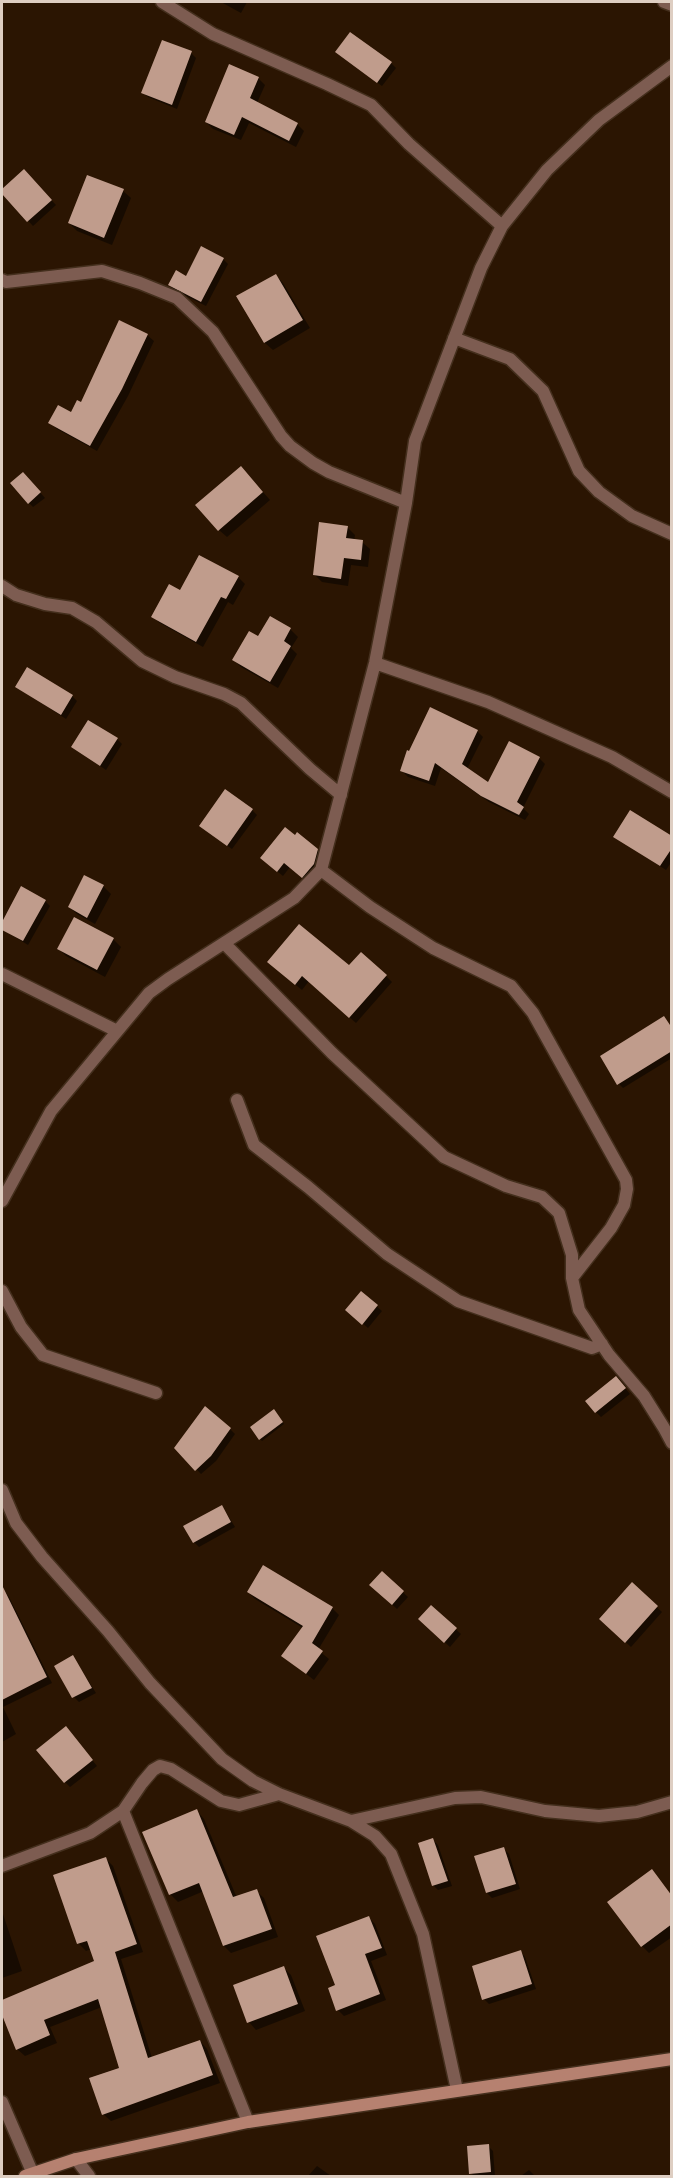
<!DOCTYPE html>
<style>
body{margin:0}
#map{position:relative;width:673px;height:2178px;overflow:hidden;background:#2b1502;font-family:"Roboto Condensed",sans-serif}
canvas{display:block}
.frame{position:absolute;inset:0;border:3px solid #decec2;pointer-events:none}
</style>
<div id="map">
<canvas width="673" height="2178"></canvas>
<div class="frame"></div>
</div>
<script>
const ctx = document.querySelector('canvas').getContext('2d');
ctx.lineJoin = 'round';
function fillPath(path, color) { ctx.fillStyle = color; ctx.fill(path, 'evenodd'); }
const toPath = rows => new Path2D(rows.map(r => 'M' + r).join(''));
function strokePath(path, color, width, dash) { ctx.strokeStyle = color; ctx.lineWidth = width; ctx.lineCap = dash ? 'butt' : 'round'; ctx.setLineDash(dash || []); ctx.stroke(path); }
fillPath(toPath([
 [221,2,247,2,241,13],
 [191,53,196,58,177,109,148,97,143,93],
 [342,57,391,63,396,68,382,86],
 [258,78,265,85,257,103,297,124,304,131,296,147,249,123,241,140,213,129,206,122],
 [24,171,56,205,33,226,2,192],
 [123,191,131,198,112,245,77,231,69,223],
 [223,259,228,264,206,306,174,290,170,285],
 [275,275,283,283,310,328,273,350,265,343,238,297],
 [147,335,154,341,128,396,97,451,57,429,50,423,71,414],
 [248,475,270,500,227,537,219,530],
 [28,479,45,498,33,507,29,503],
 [347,527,355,535,354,541,362,542,370,549,368,567,351,565,348,586,322,582,315,575],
 [238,577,245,584,233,605,228,602,203,647,160,623,153,617,181,592],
 [290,629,298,637,291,648,297,654,278,688,241,667,234,660,259,638],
 [17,687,72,696,77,701,66,719],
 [477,731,483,737,467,769,489,784,539,758,545,764,523,808,529,814,525,820,489,802,441,768,435,786,408,777,402,771],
 [117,739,122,744,106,770,72,747],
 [252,810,257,815,232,849,205,830],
 [615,837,672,837,672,861,666,870],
 [317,850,322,856,307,882,290,867,283,876,267,863],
 [103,886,111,894,95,924,77,914,69,907],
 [21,888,45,901,50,906,28,945,2,929,2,925],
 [113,939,121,947,105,977,66,956,59,949],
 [349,967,386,976,392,982,356,1023,309,981,302,990,275,968],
 [672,1028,672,1058,623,1088,619,1084],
 [361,1293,382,1311,368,1328,352,1314],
 [621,1383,630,1394,601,1417,596,1412],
 [276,1413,284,1424,262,1441,260,1439],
 [230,1429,235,1434,216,1461,201,1474,176,1448],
 [222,1506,235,1527,199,1547,194,1542],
 [382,1573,408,1597,397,1609,371,1585],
 [632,1585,662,1612,631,1647,601,1619],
 [2,1587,9,1597,52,1683,3,1707,16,1734,2,1742,2,1671,7,1668,2,1657],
 [248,1592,332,1608,339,1615,318,1650,329,1659,314,1680,283,1656,303,1628,255,1599],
 [431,1607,461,1634,450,1647,420,1619],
 [73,1657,96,1693,79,1702,74,1697],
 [70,1733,97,1766,70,1787,65,1782],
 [197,1811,204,1819,237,1898,256,1891,264,1898,278,1937,231,1953,224,1946,204,1891,178,1902,170,1894],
 [433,1840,438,1845,452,1886,438,1890,433,1885],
 [504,1849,509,1854,520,1889,492,1898,487,1893],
 [106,1859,113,1866,143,1952,121,1959,152,2058,200,2041,207,2049,220,2083,111,2121,103,2114,121,2069,102,2007,50,2027,57,2043,25,2056,17,2049,2,2011,2,2001,96,1962,91,1949,86,1951,78,1943],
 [672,1896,672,1937,649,1953,642,1946],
 [2,1911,22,1971,2,1978],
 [369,1918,375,1924,387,1955,371,1961,386,2000,344,2016,338,2010],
 [521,1952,525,1957,536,1989,489,2004,484,1999],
 [284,1968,291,1975,305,2011,256,2030,249,2022],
 [488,2146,493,2151,495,2176,474,2176,471,2173],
 [317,2166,331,2176,308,2176],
 [529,2170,535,2176,521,2176]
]), '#0007');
fillPath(toPath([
 [350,32,392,62,377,83,335,52],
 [162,40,192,51,172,105,141,93],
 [229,64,259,77,250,98,298,123,289,141,242,117,234,135,205,122],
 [24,169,52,200,27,222,2,194,2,189],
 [87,175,124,189,104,238,68,223],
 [201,246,224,258,201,302,168,285,176,270,186,276],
 [276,274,303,320,264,343,236,296],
 [119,320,148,334,122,389,90,446,48,423,58,405,71,412,77,400,81,402],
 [241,466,263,492,218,531,195,505],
 [23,472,41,492,28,504,10,483],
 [319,522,348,526,346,538,363,540,361,560,344,558,341,579,313,575],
 [199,555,239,576,226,599,221,597,196,642,151,617,169,584,180,590],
 [270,616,291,628,284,641,291,646,270,682,232,660,249,631,258,636],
 [27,667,73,695,61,715,15,687],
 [430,707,478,730,462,764,488,782,509,741,540,757,517,802,524,807,519,815,481,796,435,763,429,781,400,771,407,750,409,751],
 [88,720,118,738,100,766,71,747],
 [225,789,253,809,227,846,199,826],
 [630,810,672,836,672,848,660,866,613,837],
 [285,827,295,835,297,832,318,849,314,864,302,878,284,863,277,872,260,858],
 [84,875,104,885,87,918,68,907],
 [21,886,46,900,23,941,2,930,2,922],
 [74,917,114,938,97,970,57,949],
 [299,924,349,965,361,952,387,975,349,1018,302,976,295,985,267,962],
 [664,1016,672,1028,672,1051,617,1085,600,1056],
 [361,1291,378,1305,362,1325,345,1310],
 [616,1376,626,1388,595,1413,585,1401],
 [205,1406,231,1428,211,1456,195,1471,174,1448],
 [274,1409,283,1422,259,1440,250,1427],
 [222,1505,231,1522,193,1543,183,1526],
 [263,1565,333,1607,312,1643,323,1651,306,1674,281,1656,303,1626,247,1592],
 [382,1571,404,1591,392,1605,369,1585],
 [632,1582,658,1606,625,1643,599,1619],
 [2,1585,47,1677,2,1700],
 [431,1605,457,1628,444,1643,418,1619],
 [73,1655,92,1688,72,1698,54,1666],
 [66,1726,93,1760,64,1783,36,1750],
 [197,1809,233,1897,257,1889,272,1929,223,1946,199,1883,169,1895,142,1832],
 [433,1838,448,1881,432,1886,418,1843],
 [504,1847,516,1884,486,1893,474,1856],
 [106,1857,137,1944,115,1952,148,2058,200,2040,213,2075,102,2115,89,2078,119,2068,98,1999,44,2020,50,2035,16,2050,2,2015,2,2000,94,1961,87,1941,77,1944,53,1875],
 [652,1869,672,1896,672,1924,641,1947,607,1902],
 [369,1916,382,1948,365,1954,380,1994,336,2011,328,1988,335,1985,316,1936],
 [521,1950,532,1984,482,2000,472,1966],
 [284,1966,298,2004,247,2023,233,1985],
 [489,2144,491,2172,469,2174,467,2146]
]), '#c09c8c');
const street = toPath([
 [162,2,213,34,327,84,371,105,409,144,502,226],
 [664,2,672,5],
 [2,280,6,282,102,271,140,283,177,298,213,332,281,436,290,446,313,463,329,472,406,503],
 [454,338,510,359,543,391,579,471,599,492,632,516,672,534],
 [2,586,16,595,45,604,72,608,96,622,142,661,175,677,224,694,241,703,310,769,341,795],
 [375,663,488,702,612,757,672,792],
 [321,870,370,907,433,948,511,986,533,1013,626,1180,627,1189,624,1205,611,1228,572,1278],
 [224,943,332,1053,444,1157,506,1186,542,1197,559,1213,572,1255,572,1278,579,1310,609,1355,644,1396,664,1428,672,1443],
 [2,974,117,1031],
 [237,1100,254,1145,308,1187,387,1254,458,1301,592,1348,602,1344],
 [2,1201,51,1111,149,993,168,979,294,898,321,870,375,663,406,503,415,441,481,268,502,226,547,170,599,120,672,66],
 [2,1291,21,1327,43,1355,156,1393],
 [2,1490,16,1523,42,1557,108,1631,150,1683,222,1759,253,1781,279,1794,351,1821,375,1836,391,1854,423,1934,457,2090],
 [123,1811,142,1783,153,1770,160,1766,171,1769,221,1801,239,1805,279,1794],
 [351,1821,455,1798,481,1797,545,1811,599,1816,637,1812,672,1802],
 [2,1866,90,1833,123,1811,248,2122],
 [2,2102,33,2174],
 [76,2159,89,2176]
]);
const secondary = toPath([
 [25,2176,76,2159,248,2122,672,2059]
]);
strokePath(street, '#442f1d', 15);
strokePath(secondary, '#442f1d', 15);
strokePath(street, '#7d5c51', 12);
strokePath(secondary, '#b68170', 12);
</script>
